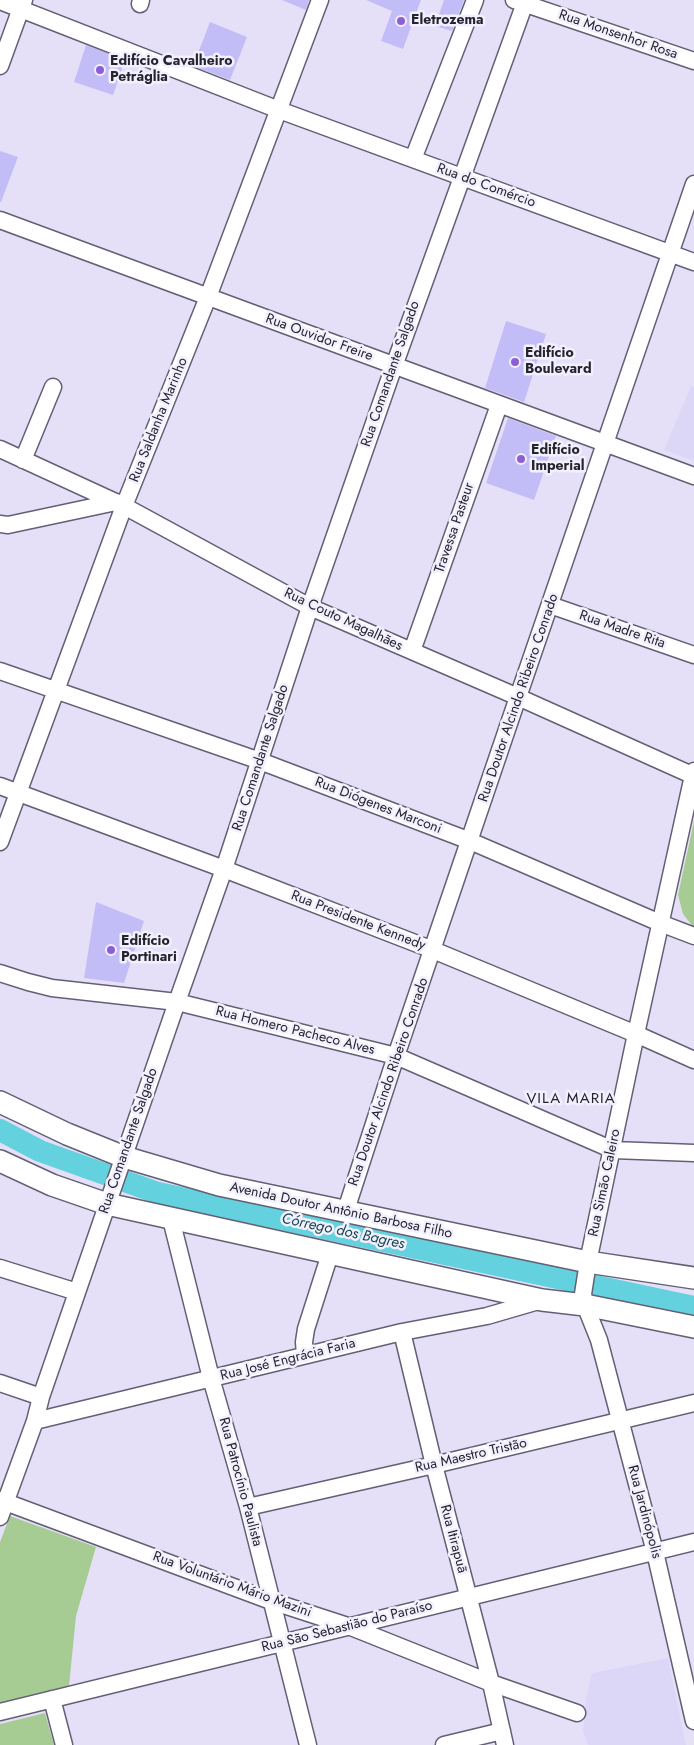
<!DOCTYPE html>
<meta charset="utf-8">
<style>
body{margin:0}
canvas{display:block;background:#e5e0f8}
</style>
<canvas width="694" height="1745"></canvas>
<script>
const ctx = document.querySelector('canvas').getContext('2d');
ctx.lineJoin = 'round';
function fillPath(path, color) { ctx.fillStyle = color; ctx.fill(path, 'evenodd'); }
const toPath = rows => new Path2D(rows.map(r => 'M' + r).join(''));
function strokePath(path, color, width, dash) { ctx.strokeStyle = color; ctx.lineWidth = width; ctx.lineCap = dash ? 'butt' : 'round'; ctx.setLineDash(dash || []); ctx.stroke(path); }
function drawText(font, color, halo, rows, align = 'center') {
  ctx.font = font + ' Jost,sans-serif'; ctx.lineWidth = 5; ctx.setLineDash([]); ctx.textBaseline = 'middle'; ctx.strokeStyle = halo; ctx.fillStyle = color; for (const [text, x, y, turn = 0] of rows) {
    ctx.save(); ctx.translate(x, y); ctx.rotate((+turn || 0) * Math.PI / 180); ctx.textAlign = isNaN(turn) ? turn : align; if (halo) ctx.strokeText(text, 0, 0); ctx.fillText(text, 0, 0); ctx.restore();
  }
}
fillPath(toPath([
 [691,386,694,387,694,461,664,450],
 [668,1658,686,1745,588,1745,583,1732,586,1698,592,1673]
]), '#ddd7f7');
fillPath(toPath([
 [694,821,694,928,683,914,678,895],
 [10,1516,96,1547,76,1616,69,1686,0,1704,0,1542],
 [45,1713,54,1745,0,1745,0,1724]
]), '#a6cc93');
strokePath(toPath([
 [0,1130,40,1151,158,1193,694,1307]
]), '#64d1df', 22);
fillPath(toPath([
 [282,0,309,0,306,10],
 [366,0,421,0,403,49,381,41,392,11],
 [444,0,464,0,452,31,435,26],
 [210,22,247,37,230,80,193,66],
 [86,45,125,60,113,95,74,82],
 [0,151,18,157,1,202,0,202],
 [506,321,546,334,524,402,485,388],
 [508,418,556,436,534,500,486,483],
 [96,902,144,921,124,983,84,978]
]), '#c3bdf7');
const minor = toPath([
 [514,0,694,61],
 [0,1,279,110,694,262],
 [140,4,141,0],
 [0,66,24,0],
 [413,159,475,0],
 [0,220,694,476],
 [0,449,124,506,310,607,518,697,694,776],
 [23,460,53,387],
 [0,524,8,525,116,502],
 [550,605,694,655],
 [412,651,499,405],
 [0,671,260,761,470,841,660,923,694,936],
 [694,771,636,1034,588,1262,583,1294,585,1305,599,1340,655,1552,694,1721],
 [0,786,224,869,433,950,636,1034,694,1060],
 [0,842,124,506,208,297,320,0],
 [0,973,28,982,52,988,177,1002,396,1056,613,1150,694,1153],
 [345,1213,396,1056,518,697,694,184],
 [171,1219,211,1378,248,1507,308,1745],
 [0,1268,77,1292],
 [402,1332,434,1465,491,1683,505,1745],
 [305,1355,304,1342,306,1329,330,1254],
 [0,1383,41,1397],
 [35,1421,402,1332,487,1316,542,1300],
 [0,1500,271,1601,351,1627,491,1683,577,1713],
 [248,1507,434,1465,694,1403],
 [0,1517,35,1421,41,1397,177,1002,224,869,310,607,394,366,526,0],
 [52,1699,64,1745],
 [0,1712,694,1542],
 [444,1745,502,1731]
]);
const major = toPath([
 [0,1102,67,1134,124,1157,219,1185,588,1262,694,1278],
 [0,1161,52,1185,107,1204,542,1300,585,1305,694,1327]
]);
strokePath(minor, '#645f74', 19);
strokePath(major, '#645f74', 24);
strokePath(minor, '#fff', 16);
strokePath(major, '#fff', 21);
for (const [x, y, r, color] of [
 [401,21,5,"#8c5fd9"],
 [100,70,5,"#8c5fd9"],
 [515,362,5,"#8c5fd9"],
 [521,459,5,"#8c5fd9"],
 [111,950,5,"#8c5fd9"]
]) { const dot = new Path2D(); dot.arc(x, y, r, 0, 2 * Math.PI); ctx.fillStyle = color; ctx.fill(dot); strokePath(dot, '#f2effe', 2); }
drawText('bold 14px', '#25242c', '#f2effe', [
 ["Eletrozema",411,21],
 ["Edifício Cavalheiro",110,62],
 ["Petráglia",110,78],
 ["Edifício",525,354],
 ["Boulevard",525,370],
 ["Edifício",531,451],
 ["Imperial",531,467],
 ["Edifício",121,942],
 ["Portinari",121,958]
], 'left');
drawText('14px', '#25242c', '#f2effe', [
 ["Rua Monsenhor Rosa",618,35,19],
 ["Rua do Comércio",486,186,20],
 ["Rua Ouvidor Freire",319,338,20],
 ["Rua Comandante Salgado",391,374,-71],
 ["Rua Saldanha Marinho",159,420,-68],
 ["Travessa Pasteur",455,528,-71],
 ["Rua Couto Magalhães",343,620,25],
 ["Rua Madre Rita",622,630,19],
 ["Rua Doutor Alcindo Ribeiro Conrado",519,698,-71],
 ["Rua Comandante Salgado",261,758,-72],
 ["Rua Diógenes Marconi",378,806,21],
 ["Rua Presidente Kennedy",358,921,21],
 ["Rua Homero Pacheco Alves",295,1031,14],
 ["Rua Doutor Alcindo Ribeiro Conrado",389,1082,-71],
 ["Rua Comandante Salgado",129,1141,-71],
 ["Rua Simão Caleiro",605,1183,-78],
 ["Avenida Doutor Antônio Barbosa Filho",341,1211,12],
 ["Rua José Engrácia Faria",288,1360,-14],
 ["Rua Maestro Tristão",471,1456,-13],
 ["Rua Patrocínio Paulista",240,1482,75],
 ["Rua Jardinópolis",644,1512,75],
 ["Rua Itirapuã",453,1539,75],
 ["Rua Voluntário Mário Mazini",232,1585,20],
 ["Rua São Sebastião do Paraíso",347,1627,-14]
]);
ctx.letterSpacing = '1px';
drawText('15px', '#25242c', '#f2effe', [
 ["VILA MARIA",571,1099]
]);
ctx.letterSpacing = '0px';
drawText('italic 15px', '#15474d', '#f2effe', [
 ["Córrego dos Bagres",343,1232,12]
]);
</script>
